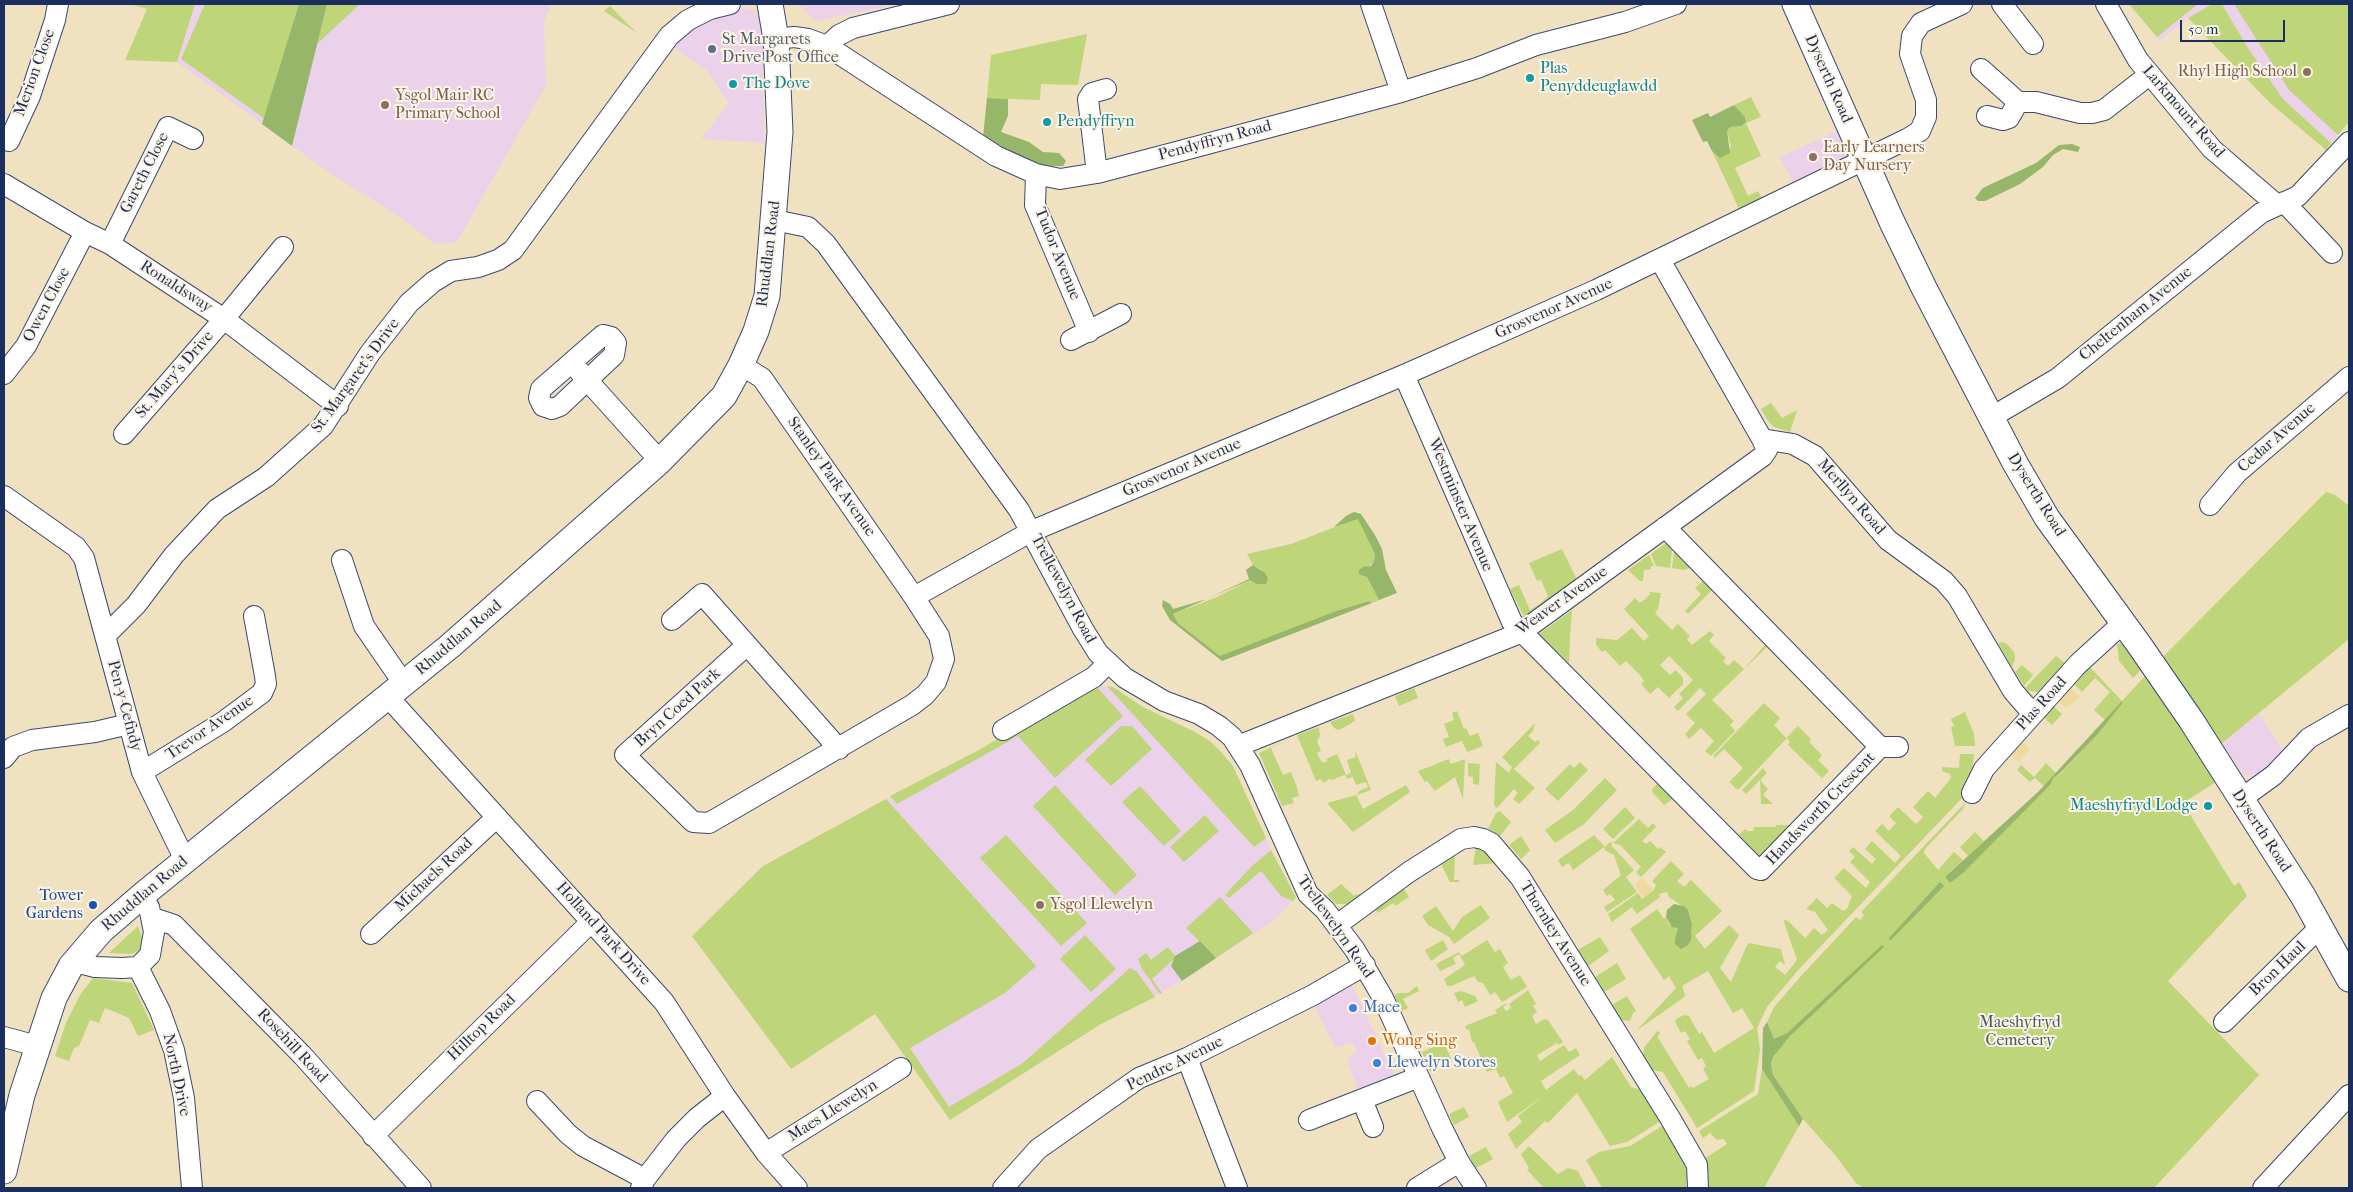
<!DOCTYPE html>
<style>
body{margin:0}
#map{position:relative;width:2353px;height:1192px;overflow:hidden;background:#f0e1c1;font-family:"IM FELL French Canon",serif}
canvas{display:block}
.frame{position:absolute;inset:0;border:5px solid #1b2f5e;pointer-events:none}
.scale{position:absolute;left:2180px;top:20px;width:105px;height:22px;box-sizing:border-box;border:2px solid #1b2f5e;border-top:0;padding-left:6px;font-size:15px;line-height:18px;white-space:nowrap;color:#1b2f5e;-webkit-text-stroke:4px #fcf5e5;paint-order:stroke}
</style>
<div id="map">
<canvas width="2353" height="1192"></canvas>
<div class="frame"></div>
<div class="scale">50 m</div>
</div>
<script>
const ctx = document.querySelector('canvas').getContext('2d');
ctx.lineJoin = 'round';
function fillPath(path, color) { ctx.fillStyle = color; ctx.fill(path, 'evenodd'); }
const toPath = rows => new Path2D(rows.map(r => 'M' + r).join(''));
function strokePath(path, color, width, dash) { ctx.strokeStyle = color; ctx.lineWidth = width; ctx.lineCap = dash ? 'butt' : 'round'; ctx.setLineDash(dash || []); ctx.stroke(path); }
function drawText(font, color, halo, rows, align = 'center') {
  ctx.font = font + ' "IM FELL French Canon",serif'; ctx.lineWidth = 4; ctx.setLineDash([]); ctx.textBaseline = 'middle'; ctx.strokeStyle = halo; ctx.fillStyle = color; for (const [text, x, y, turn = 0] of rows) {
    ctx.save(); ctx.translate(x, y); ctx.rotate((+turn || 0) * Math.PI / 180); ctx.textAlign = isNaN(turn) ? turn : align; if (halo) ctx.strokeText(text, 0, 0); ctx.fillText(text, 0, 0); ctx.restore();
  }
}
fillPath(toPath([
 [195,4,551,4,544,22,546,85,457,242,435,244,395,214,331,174,177,62],
 [798,4,883,4,884,7,816,21],
 [2129,4,2212,4,2188,18,2160,41],
 [2222,4,2349,4,2349,122,2331,143,2283,99,2246,45],
 [742,8,752,10,761,17,770,64,763,71,764,143,701,139,729,103,707,71,672,46,687,31,729,11],
 [1839,130,1848,152,1847,155,1793,183,1780,157],
 [1088,685,1113,687,1143,707,1210,741,1222,753,1233,766,1283,876,1296,897,1273,921,1180,982,1101,1024,950,1120,876,1014,871,1016,763,866,979,750],
 [2259,714,2285,754,2262,773,2256,775,2244,775,2221,744],
 [1352,985,1395,1077,1359,1091,1348,1063,1349,1057,1357,1052,1352,1042,1335,1048,1314,1005]
]), '#ecd1ea');
fillPath(toPath([
 [130,4,195,4,177,62,125,60,147,9],
 [205,4,299,4,265,119,181,59],
 [327,4,360,4,317,44],
 [2129,4,2198,4,2157,37],
 [2212,4,2222,4,2246,45,2283,99,2331,143,2326,150,2270,103,2188,18],
 [2234,4,2349,4,2349,122,2338,135,2289,90],
 [610,6,637,33,604,11],
 [1087,34,1078,85,1041,84,1040,100,987,98,991,55],
 [1751,97,1761,117,1746,123,1761,156,1735,168,1748,196,1758,191,1762,198,1739,209,1712,151,1720,158,1731,147,1727,131,1730,127,1742,126,1746,122,1745,117,1734,105],
 [1771,403,1782,418,1797,410,1790,432,1774,427,1768,421,1761,409],
 [2326,492,2335,495,2349,506,2349,639,2221,744,2162,658],
 [1358,518,1375,554,1374,561,1360,575,1367,577,1379,600,1372,603,1369,601,1336,611,1225,656,1220,656,1178,623,1173,614,1217,597,1250,580,1261,569,1253,565,1247,554,1291,544],
 [1666,543,1672,550,1670,568,1656,566,1651,554],
 [1562,549,1577,580,1526,615,1523,615,1510,589,1519,585,1530,610,1540,604,1548,596,1541,580,1537,581,1529,563],
 [1674,552,1690,568,1684,570,1672,568],
 [1649,555,1654,566,1651,566,1651,569,1644,570,1643,581,1640,581,1628,570],
 [1703,581,1712,590,1688,614,1685,611,1701,594,1695,588],
 [1649,592,1661,593,1658,609,1655,613,1672,630,1678,624,1690,636,1687,639,1692,645,1710,631,1714,635,1709,641,1726,658,1723,661,1728,666,1734,660,1744,669,1766,644,1768,646,1712,700,1734,721,1730,725,1735,731,1711,756,1705,751,1714,741,1701,728,1689,739,1685,734,1695,723,1686,714,1706,694,1700,688,1678,711,1674,707,1683,698,1679,694,1693,680,1669,656,1660,665,1670,675,1676,670,1683,678,1683,684,1669,698,1658,687,1650,694,1641,684,1644,681,1640,675,1626,661,1620,666,1605,650,1602,652,1596,645,1596,638,1617,640,1632,628,1644,641,1649,636,1624,609,1635,598,1640,603,1645,599,1650,594],
 [1572,610,1570,637,1569,663,1539,634],
 [2002,642,2007,644,2014,652,2015,659,2012,667,1998,643],
 [2124,643,2143,668,2133,678,2119,661,2117,644],
 [2056,656,2065,663,2039,692,2028,691,2025,688],
 [2022,665,2033,675,2024,686,2015,672],
 [2090,667,2122,701,2147,674,2216,782,2183,803,2234,886,2239,882,2247,896,2168,981,2259,1075,2154,1188,1864,1188,1856,1183,1836,1156,1803,1119,1773,1075,1771,1063,1778,1049,1825,998,1787,1033,1774,1040,1767,1022,1774,1007,1802,975,1856,917,1860,920,1864,915,1861,912,1966,802,1963,809,1925,849,1924,853,1938,870,1954,852,1963,860,1945,877,1950,883,2051,784,2053,778,2059,775,2098,734,2122,704,2121,702,2105,720,2094,710,2110,692,2095,678,2082,692,2074,684],
 [1088,685,1096,686,1123,716,1055,778,1018,736,897,804,890,796,979,750],
 [1107,686,1113,687,1143,707,1195,732,1210,741,1222,753,1233,766,1266,838,1254,847],
 [1414,688,1418,698,1399,706,1395,696],
 [1764,703,1780,718,1774,725,1786,738,1798,726,1811,739,1809,742,1822,755,1818,760,1829,771,1822,778,1788,745,1790,742,1787,738,1738,790,1729,782,1743,768,1724,749,1715,758,1713,756],
 [2053,706,2062,714,2052,725,2043,717],
 [1457,711,1464,729,1466,728,1470,736,1478,733,1483,746,1467,752,1462,741,1446,747,1443,739,1449,737,1444,724,1454,720,1452,713],
 [1965,712,1974,734,1975,746,1955,746,1951,727,1954,726,1951,719],
 [1353,714,1355,721,1339,730,1334,728,1330,722],
 [1535,723,1533,731,1528,736,1535,742,1538,740,1540,743,1514,769,1535,788,1519,804,1513,799,1518,793,1514,789,1497,808,1494,805,1496,762,1509,773,1512,767,1502,757],
 [1121,726,1132,726,1152,749,1111,786,1085,760],
 [1319,727,1320,736,1317,741,1321,751,1317,753,1321,761,1324,763,1327,761,1326,759,1337,754,1346,775,1351,773,1347,760,1356,757,1355,750,1371,790,1357,795,1359,791,1368,787,1366,782,1356,785,1353,777,1347,779,1345,775,1332,780,1329,779,1324,783,1320,779,1316,781,1297,735],
 [1289,739,1271,748,1283,775,1291,772,1297,787,1299,796,1292,798,1294,803,1282,806,1259,753],
 [1960,754,1974,754,1971,783,1963,797,1800,968,1767,1007,1757,1028,1760,1050,1754,1091,1697,1128,1663,1072,1652,1070,1643,1056,1644,1048,1657,1031,1659,1032,1660,1034,1657,1036,1689,1088,1692,1086,1693,1088,1709,1079,1703,1069,1706,1066,1702,1058,1698,1060,1687,1041,1690,1039,1685,1031,1681,1033,1675,1022,1676,1019,1684,1015,1689,1016,1699,1034,1702,1032,1714,1053,1754,1028,1742,1008,1733,1013,1708,971,1682,986,1685,995,1683,998,1636,1031,1676,988,1669,976,1664,980,1630,929,1657,909,1664,919,1666,917,1669,924,1678,928,1676,944,1692,933,1692,923,1688,910,1669,897,1667,892,1659,894,1660,897,1637,914,1632,907,1612,922,1608,914,1638,893,1642,899,1654,890,1656,885,1652,881,1671,861,1684,874,1677,881,1684,887,1691,880,1722,911,1695,936,1705,949,1729,925,1739,935,1720,968,1731,982,1748,943,1781,949,1785,965,1780,961,1775,967,1785,975,1797,960,1783,919,1788,921,1805,938,1814,928,1822,935,1828,930,1815,912,1806,909,1817,898,1827,908,1832,903,1843,911,1847,909,1852,896,1834,878,1844,868,1866,888,1870,882,1850,862,1855,857,1849,851,1853,847,1872,864,1876,859,1865,849,1872,841,1895,863,1901,856,1875,831,1882,824,1889,831,1896,823,1890,817,1890,815,1898,807,1916,824,1923,817,1913,807,1928,791,1935,798,1951,778,1950,774,1942,771,1942,767,1959,768],
 [1449,759,1451,764,1465,759,1463,799,1455,777,1435,791,1427,781,1425,782,1418,771],
 [1580,762,1588,770,1558,801,1545,789,1570,764,1574,768],
 [1468,763,1480,764,1479,785,1473,784,1473,777,1468,776],
 [2046,763,2056,773,2044,786,2035,778,2030,782,2017,770,2021,765,2034,777],
 [1763,768,1767,773,1760,780,1768,789,1763,795,1773,804,1761,804,1760,780,1746,794,1742,790],
 [1605,778,1617,790,1584,824,1555,843,1545,830,1573,810],
 [1658,783,1673,799,1664,805,1653,793,1652,789],
 [1055,785,1137,875,1115,895,1033,806],
 [1406,785,1410,792,1353,832,1327,803,1356,795,1363,809],
 [1140,786,1181,831,1164,846,1122,802],
 [886,799,1036,966,1005,993,910,1048,949,1107,1023,1063,1130,968,1137,972,1155,997,1101,1024,950,1120,875,1014,791,1069,692,936,763,866],
 [1625,807,1635,818,1613,839,1603,829],
 [1500,811,1511,822,1500,836,1488,829,1496,813],
 [1205,815,1219,831,1184,862,1170,847],
 [1639,819,1648,828,1653,823,1656,827,1642,841,1646,844,1650,841,1658,849,1660,847,1666,852,1641,877,1636,872,1641,867,1620,845,1613,843,1611,845,1634,870,1626,877,1637,892,1607,912,1604,907,1615,900,1610,894,1607,896,1603,890,1621,875,1614,855,1606,851,1604,847,1573,870,1569,863,1562,867,1558,860,1594,835,1605,847,1610,842,1613,843],
 [1776,825,1794,825,1762,858,1739,835,1745,829,1748,831,1753,831,1754,827,1776,827],
 [1975,832,1984,841,1968,856,1960,847],
 [1006,835,1087,923,1061,946,980,858],
 [1521,836,1530,850,1521,859,1509,845],
 [1476,846,1481,847,1498,863,1473,865],
 [1271,850,1296,897,1293,901,1281,896,1261,871,1229,898,1225,895,1252,866],
 [1455,856,1454,880,1459,880,1459,882,1450,882,1441,864],
 [1341,884,1354,896,1357,894,1362,894,1348,904,1336,904,1327,895],
 [1404,889,1409,897,1395,906,1393,903,1378,913,1375,909],
 [1220,897,1253,933,1216,958,1186,928],
 [1481,905,1490,918,1454,944,1449,937,1428,925,1422,916,1436,906,1453,931,1462,917],
 [138,926,144,942,141,949,132,954,109,953],
 [1085,935,1116,969,1091,992,1060,959],
 [1600,937,1609,951,1588,966,1578,950],
 [1443,940,1448,949,1431,961,1425,950],
 [1487,940,1495,952,1500,949,1508,963,1503,967,1511,980,1520,975,1527,987,1502,1002,1495,992,1490,995,1483,983,1478,982,1474,976,1451,986,1447,986,1444,979,1465,965,1459,954,1453,958,1456,964,1440,971,1436,964,1459,952,1462,956],
 [1168,947,1175,956,1175,958,1152,979,1162,993,1160,994,1142,969,1138,959,1146,953,1151,960],
 [1617,963,1626,979,1604,992,1595,977],
 [93,978,132,983,154,1030,138,1036,129,1018,105,1008,99,1023,90,1020,79,1046,74,1048,69,1061,55,1056,66,1023,80,995],
 [1417,986,1419,991,1403,999,1408,1008,1402,1011,1394,996,1398,993,1408,993],
 [1528,990,1536,1004,1533,1006,1537,1012,1532,1016,1536,1024,1544,1019,1548,1020,1563,1042,1559,1045,1557,1043,1537,1055,1540,1061,1564,1045,1569,1052,1576,1048,1580,1055,1541,1081,1546,1090,1574,1069,1579,1076,1581,1075,1585,1080,1612,1057,1631,1087,1642,1090,1661,1121,1627,1142,1610,1146,1577,1093,1548,1123,1545,1121,1516,1149,1508,1134,1522,1122,1518,1116,1547,1093,1507,1122,1498,1102,1513,1093,1504,1076,1500,1078,1496,1069,1487,1072,1474,1042,1472,1042,1469,1029,1467,1030,1465,1026,1497,1013,1495,1010,1505,1004,1508,1004,1503,1007,1506,1011,1511,1008,1509,1004],
 [1461,991,1475,996,1478,1001,1465,1007,1462,1000,1458,1002,1454,993],
 [1627,996,1636,1011,1633,1013,1630,1021,1621,1020,1612,1005],
 [1444,1042,1451,1059,1440,1063,1430,1072,1422,1052],
 [1762,1069,1799,1126,1764,1188,1709,1188,1707,1169,1704,1159,1727,1144,1724,1139,1717,1140,1710,1133,1703,1138,1699,1131,1758,1094],
 [1464,1107,1469,1117,1454,1125,1449,1114],
 [1664,1125,1688,1168,1686,1188,1602,1188,1586,1160,1599,1152,1630,1146],
 [1529,1146,1558,1174,1568,1168,1578,1171,1587,1188,1544,1188,1527,1170,1529,1168,1521,1154],
 [1486,1147,1493,1159,1476,1168,1469,1156]
]), '#bed57a');
fillPath(toPath([
 [299,4,327,4,292,146,262,124],
 [987,98,1008,99,1008,116,1001,132,1029,142,1043,152,1059,153,1066,161,1063,166,1046,166,1026,159,983,137],
 [1734,105,1745,117,1746,122,1742,126,1730,127,1727,131,1730,153,1720,158,1712,151,1707,141,1703,142,1692,120,1708,113,1710,117],
 [2072,144,2080,147,2078,152,2063,149,2053,155,2043,167,2020,184,1985,201,1978,201,1975,198,1983,188,2036,163,2059,145],
 [1354,512,1361,514,1375,535,1382,549,1386,570,1397,593,1379,600,1367,577,1360,575,1358,571,1363,567,1371,566,1374,561,1375,554,1358,519,1334,527,1346,516],
 [1253,565,1265,573,1268,578,1266,584,1257,584,1250,580,1173,614,1178,623,1220,656,1336,611,1369,601,1372,603,1222,661,1170,620,1162,606,1163,600,1170,604,1173,609,1207,599,1249,579,1246,570],
 [2122,701,2122,704,2098,734,2058,775,2053,778,2051,784,1963,873,1950,883,1945,877,2039,791],
 [1940,882,1944,886,1890,941,1889,938],
 [1674,904,1684,906,1688,910,1692,924,1691,940,1688,945,1681,949,1675,944,1675,939,1678,928,1672,927,1666,917,1667,910],
 [1200,941,1216,958,1182,981,1171,966,1175,956],
 [1882,945,1884,947,1789,1037,1774,1056,1771,1063,1773,1075,1803,1119,1799,1126,1762,1069,1763,1028,1767,1022,1774,1039,1787,1033]
]), '#96b66a');
fillPath(toPath([
 [2070,687,2080,697,2066,708,2058,701],
 [2021,741,2030,749,2018,762,2009,754],
 [1642,878,1654,890,1644,898,1635,884]
]), '#eeda9e');
const minor = toPath([
 [1371,4,1401,92],
 [2002,4,2033,44],
 [2106,4,2138,60,2212,149,2277,205],
 [776,39,794,37,808,39,827,46,996,156,1036,174,1060,179,1097,173,1173,153,1401,92,1477,68,1536,45,1625,22,1676,4],
 [827,46,839,35,853,28,949,4],
 [1981,69,2018,102,2036,102,2080,113,2092,113,2104,110,2149,75],
 [1987,116,2003,120,2009,118,2018,102],
 [9,141,30,96,55,20,58,4],
 [1097,173,1088,99,1092,93,1106,89],
 [1036,174,1035,205,1089,332],
 [4,184,85,232,110,244,224,319,338,406],
 [2284,202,2332,253],
 [774,220,808,227,826,244,1019,510,1083,629,1098,653,1125,678,1164,701,1199,714,1219,726,1232,737,1250,765,1308,894,1325,910,1355,950,1383,998,1442,1128,1459,1162,1476,1188],
 [110,244,168,127,193,139],
 [1660,260,1762,439,1793,444,1815,456,1888,540,1944,581,1957,596,2013,691,2033,714],
 [603,335,611,337,616,343,614,355,560,406,552,409,543,406,539,398,541,389,603,335],
 [1071,340,1121,314],
 [741,365,762,378,914,597,939,636,944,659,936,682,925,695,912,705,709,823,693,822,625,755,747,645],
 [579,371,660,461],
 [4,374,26,346,85,232],
 [1404,375,1512,622,1757,869,1761,870,1880,747,1665,527],
 [1990,418,2058,378,2261,213,2298,196,2349,142],
 [124,434,224,319,283,247],
 [4,496,76,547,84,558,142,772,185,860],
 [2210,505,2237,473,2349,377],
 [342,560,364,626,404,684],
 [914,597,1032,531,1404,375,1596,290,1907,139,1920,131,1926,117,1926,100,1910,54,1912,36,1921,23,1962,4],
 [672,620,702,594,839,749],
 [105,636,136,605,174,555,217,509,266,477,323,426,370,353,409,303,433,282,451,271,478,267,498,260,513,250,669,36,688,20,710,9,730,4],
 [388,697,664,1002,725,1096,766,1153,797,1188],
 [1003,730,1094,677,1108,663],
 [1238,746,1520,633,1763,456,1767,450,1762,439],
 [1880,747,1898,747],
 [4,758,13,747,32,740,95,732,129,724],
 [142,772,223,722,262,693,266,684,265,676,254,616],
 [1972,793,1984,769,2078,664,2123,623],
 [2241,799,2274,775,2309,738,2349,715],
 [153,918,174,925,303,1056,421,1188],
 [1337,925,1409,872,1461,839,1474,837,1483,839,1491,843,1520,877,1670,1118,1697,1165,1698,1188],
 [371,934,497,817],
 [76,962,95,967,122,968,138,967,150,955,152,943,154,932,149,907],
 [138,967,160,1011,174,1050,184,1098,192,1188],
 [2224,1022,2320,927],
 [4,1037,37,1046],
 [1187,1058,1237,1188],
 [1362,1100,1373,1127],
 [537,1101,568,1134,583,1146,645,1179],
 [1309,1120,1419,1077],
 [373,1136,592,921],
 [766,1153,901,1068],
 [641,1188,645,1179,676,1139,697,1118,725,1096],
 [1003,1188,1038,1149,1139,1078,1187,1058,1313,995,1365,965],
 [1417,1188,1459,1162],
 [2263,1188,2349,1095]
]);
const major = toPath([
 [1795,4,1892,222,1924,288,2015,463,2047,518,2140,646,2191,720,2303,896,2349,979],
 [4,1171,22,1095,54,998,71,966,101,931,145,893,450,646,660,461,724,396,741,365,756,331,767,296,780,132,776,39,770,4]
]);
strokePath(minor, '#3b4a6d', 22);
strokePath(major, '#3b4a6d', 27);
strokePath(minor, '#fff', 20);
strokePath(major, '#fff', 25);
for (const [x, y, r, color] of [
 [712,49,5,"#5c6f8a"],
 [2307,72,5,"#8d6e63"],
 [1530,78,5,"#0f9aa8"],
 [733,84,5,"#0f9aa8"],
 [385,105,5,"#8d6e63"],
 [1047,122,5,"#0f9aa8"],
 [1813,157,5,"#8d6e63"],
 [2208,806,5,"#0f9aa8"],
 [93,905,5,"#1a4fb4"],
 [1040,905,5,"#8d6e63"],
 [1353,1008,5,"#3f7fe0"],
 [1372,1041,5,"#e8710a"],
 [1377,1063,5,"#3f7fe0"]
]) { const dot = new Path2D(); dot.arc(x, y, r, 0, 2 * Math.PI); ctx.fillStyle = color; ctx.fill(dot); strokePath(dot, '#fcf5e5', 2); }
drawText('16px', '#4e5e75', '#fcf5e5', [
 ["St Margarets",722,40],
 ["Drive Post Office",722,58]
], 'left');
drawText('16px', '#0d838f', '#fcf5e5', [
 ["Plas",1540,69],
 ["Penyddeuglawdd",1540,87],
 ["The Dove",743,84],
 ["Pendyffryn",1057,122],
 ["Maeshyfryd Lodge",2198,806,"right"]
], 'left');
drawText('16px', '#785e54', '#fcf5e5', [
 ["Rhyl High School",2297,72,"right"],
 ["Ysgol Mair RC",395,96],
 ["Primary School",395,114],
 ["Early Learners",1823,148],
 ["Day Nursery",1823,166],
 ["Ysgol Llewelyn",1050,905]
], 'left');
drawText('16px', '#1b2f5e', '#fcf5e5', [
 ["Merion Close",35,73,-70],
 ["Dyserth Road",1828,79,66],
 ["Larkmount Road",2183,112,49],
 ["Pendyffryn Road",1215,141,-15],
 ["Gareth Close",145,173,-63],
 ["Rhuddlan Road",769,254,-83],
 ["Tudor Avenue",1057,254,68],
 ["Ronaldsway",176,287,33],
 ["Owen Close",47,305,-62],
 ["Grosvenor Avenue",1554,309,-24],
 ["Cheltenham Avenue",2136,314,-39],
 ["St. Mary's Drive",175,375,-49],
 ["St. Margaret's Drive",356,376,-54],
 ["Cedar Avenue",2277,438,-41],
 ["Grosvenor Avenue",1182,468,-23],
 ["Stanley Park Avenue",831,477,55],
 ["Dyserth Road",2036,495,58],
 ["Merllyn Road",1851,497,49],
 ["Westminster Avenue",1460,505,67],
 ["Trellewelyn Road",1063,589,62],
 ["Weaver Avenue",1562,601,-35],
 ["Rhuddlan Road",459,638,-40],
 ["Plas Road",2042,704,-48],
 ["Pen-y-Cefndy",124,706,75],
 ["Bryn Coed Park",678,708,-42],
 ["Trevor Avenue",210,728,-34],
 ["Handsworth Crescent",1821,809,-46],
 ["Dyserth Road",2261,831,57],
 ["Michaels Road",434,875,-43],
 ["Rhuddlan Road",145,894,-40],
 ["Trellewelyn Road",1335,927,55],
 ["Holland Park Drive",603,934,48],
 ["Thornley Avenue",1555,934,58],
 ["Bron Haul",2278,969,-44],
 ["Hilltop Road",482,1028,-44],
 ["Rosehill Road",292,1046,47],
 ["Pendre Avenue",1175,1064,-26],
 ["North Drive",176,1075,78],
 ["Maes Llewelyn",833,1111,-32]
]);
drawText('16px', '#164399', '#fcf5e5', [
 ["Tower",83,896],
 ["Gardens",83,914]
], 'right');
drawText('16px', '#366cbe', '#fcf5e5', [
 ["Mace",1363,1008],
 ["Llewelyn Stores",1387,1063]
], 'left');
drawText('16px', '#445865', '#fcf5e5', [
 ["Maeshyfryd",2020,1023],
 ["Cemetery",2020,1041]
]);
drawText('16px', '#c56008', '#fcf5e5', [
 ["Wong Sing",1382,1041]
], 'left');
</script>
